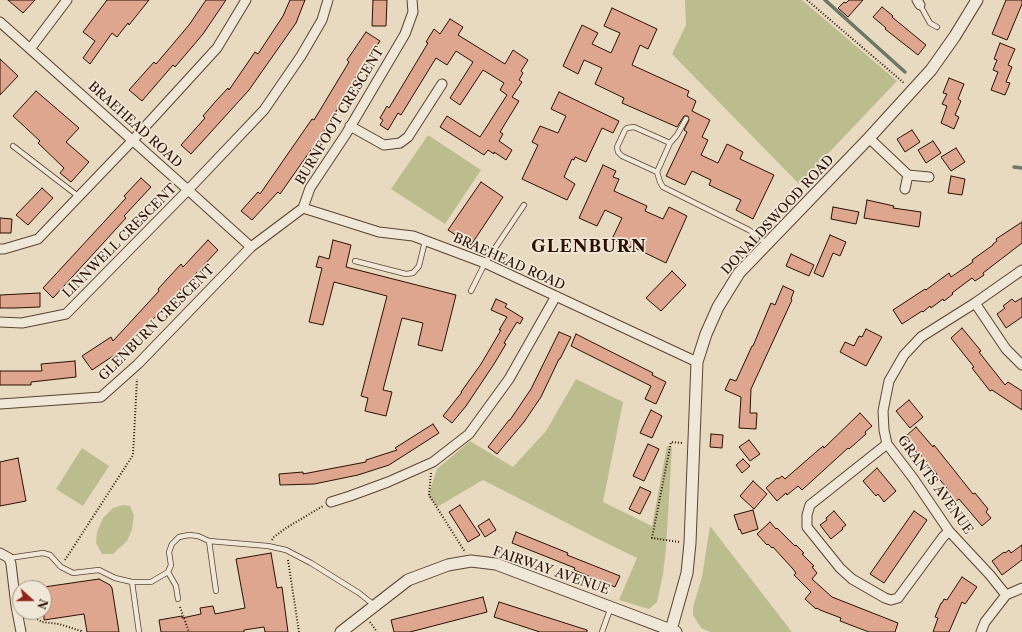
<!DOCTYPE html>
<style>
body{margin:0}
#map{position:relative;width:1022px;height:632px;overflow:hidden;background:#e7dac1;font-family:"Libre Caslon Text",serif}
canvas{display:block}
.north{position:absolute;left:12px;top:580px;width:40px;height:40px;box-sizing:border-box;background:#efe7d7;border:1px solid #a19181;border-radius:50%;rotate:111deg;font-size:11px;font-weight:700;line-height:16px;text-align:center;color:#2c1001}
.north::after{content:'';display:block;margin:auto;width:14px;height:18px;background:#8f2418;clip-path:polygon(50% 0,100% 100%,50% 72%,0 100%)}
</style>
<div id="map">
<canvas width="1022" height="632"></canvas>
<div class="north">N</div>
</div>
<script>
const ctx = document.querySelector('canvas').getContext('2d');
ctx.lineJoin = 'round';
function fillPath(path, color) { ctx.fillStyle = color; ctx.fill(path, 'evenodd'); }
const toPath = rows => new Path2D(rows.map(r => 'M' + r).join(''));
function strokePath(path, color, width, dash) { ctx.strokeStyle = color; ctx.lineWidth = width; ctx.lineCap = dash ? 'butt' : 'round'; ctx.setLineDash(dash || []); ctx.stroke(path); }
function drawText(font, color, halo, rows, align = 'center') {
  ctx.font = font + ' "Libre Caslon Text",serif'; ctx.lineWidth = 3.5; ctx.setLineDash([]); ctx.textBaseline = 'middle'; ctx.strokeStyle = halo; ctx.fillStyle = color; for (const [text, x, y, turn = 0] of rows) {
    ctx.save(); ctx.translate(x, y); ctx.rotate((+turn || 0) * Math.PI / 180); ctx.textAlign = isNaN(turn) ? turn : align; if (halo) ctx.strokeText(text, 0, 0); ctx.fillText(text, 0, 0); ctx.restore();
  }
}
fillPath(toPath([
 [685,0,802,0,897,81,799,184,672,54,686,25],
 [428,135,481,170,445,224,391,189],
 [576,379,623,402,603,502,652,526,667,446,672,447,666,548,663,574,657,602,649,609,619,600,637,558,596,538,483,480,437,507,428,496,437,469,470,441,513,467,546,431],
 [82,448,109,466,83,506,56,489],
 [123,505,130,506,134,515,132,530,127,541,113,554,102,554,96,543,97,532,103,518,113,508],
 [710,526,792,632,710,632,701,628,693,615,693,607,702,577]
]), '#bcbd8e');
strokePath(toPath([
 [825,0,905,72],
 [1014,167,1022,168]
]), '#6c776a', 3.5);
const building = toPath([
 [8,0,35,0,23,13,8,0],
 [107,0,149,0,129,25,128,23,117,37,112,33,90,64,83,58,95,41,83,32,107,0],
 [206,0,226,0,203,34,175,67,173,65,142,101,129,90,154,62,156,64,189,25,206,0],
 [290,0,305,0,296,23,249,90,191,154,181,145,205,118,203,116,215,102,228,88,229,90,255,52,258,54,283,16,290,0],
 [373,0,387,0,386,26,372,26,373,0],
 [849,0,863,0,848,17,838,8,844,2,846,3,849,0],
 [1006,0,1022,0,1022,4,1007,40,992,34,1006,0],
 [882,7,893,16,892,17,926,45,918,55,885,29,886,28,873,17,882,7],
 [612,8,657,29,648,49,640,45,632,65,689,91,687,96,696,101,692,111,710,120,702,137,708,140,701,155,718,163,727,144,743,152,740,159,774,175,753,219,736,210,741,200,709,185,711,180,692,171,685,185,666,176,687,132,684,130,689,120,688,116,684,116,677,127,622,103,624,98,595,84,602,68,584,60,578,74,563,66,582,25,598,33,592,44,611,53,620,33,604,26,612,8],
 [450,19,463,27,458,35,505,64,513,50,528,60,521,71,523,73,519,80,522,82,512,97,519,101,500,132,503,134,499,141,512,150,506,160,494,152,494,154,488,150,484,155,440,127,447,116,480,137,507,95,500,90,504,83,483,70,460,105,450,98,473,62,456,51,447,65,436,58,401,115,398,113,388,130,380,125,383,120,380,118,387,106,389,108,428,43,426,42,434,29,440,34,450,19],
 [366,32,380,41,355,78,356,78,325,130,280,194,278,192,252,220,241,211,258,192,260,194,312,119,314,120,349,62,347,60,366,32],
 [1000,43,1015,49,1008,65,1012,67,1006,82,1010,83,1005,95,991,90,998,72,993,70,997,60,994,59,1000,43],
 [0,59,18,76,0,95,0,59],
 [949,78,964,84,958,99,961,101,955,115,959,117,954,129,941,123,947,106,942,104,947,94,943,93,949,78],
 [36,91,79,128,66,142,89,162,71,182,60,173,64,168,38,143,40,141,13,116,36,91],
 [559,92,619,121,613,133,602,128,586,162,575,157,574,160,572,159,564,177,575,184,567,200,522,179,538,145,532,142,540,126,558,133,566,116,551,109,559,92],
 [912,130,920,142,905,152,897,139,912,130],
 [933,141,941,153,926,163,918,150,933,141],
 [956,148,965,162,951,171,941,157,956,148],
 [603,165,616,171,613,177,619,179,614,191,647,206,645,211,663,219,669,207,687,216,666,263,631,246,630,248,612,239,622,218,605,210,597,226,579,218,603,165],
 [951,176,965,179,962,195,948,193,951,176],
 [141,178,151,187,124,216,126,218,53,298,43,288,126,198,124,196,141,178],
 [481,182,503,197,471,245,448,230,481,182],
 [42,188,53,198,28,225,16,215,42,188],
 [867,200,894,206,893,208,921,212,919,227,864,218,867,200],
 [833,207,859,212,856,224,831,219,833,207],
 [0,218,12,219,11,233,0,233,0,218],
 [1022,222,1022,243,983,273,984,275,975,281,972,278,952,293,953,294,944,301,943,299,931,308,930,306,923,312,922,311,902,324,893,310,925,289,926,290,930,287,949,273,951,277,973,262,972,260,993,245,993,244,997,241,996,239,1022,222],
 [830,235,846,242,840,256,833,253,823,277,814,273,830,235],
 [208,240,218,250,128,346,92,370,82,356,111,337,113,341,159,291,158,289,181,264,183,267,208,240],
 [333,240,351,245,346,267,456,295,442,351,418,345,423,323,402,318,383,390,392,392,386,416,365,411,368,398,361,396,387,296,334,282,323,325,309,322,322,268,316,267,319,256,329,259,333,240],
 [791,254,814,265,809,276,786,266,791,254],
 [672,271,686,285,661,311,646,298,672,271],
 [783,286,794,291,791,299,792,300,751,389,750,413,757,413,756,429,739,428,741,397,725,390,730,379,736,381,752,346,753,346,771,303,775,305,783,286],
 [40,293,40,307,15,308,0,308,0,295,40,293],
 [1022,298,1022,317,1006,328,997,314,1005,308,1003,306,1012,299,1015,302,1022,298],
 [496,299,507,304,505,307,523,318,520,324,517,322,504,343,506,344,494,364,466,406,452,423,443,416,462,392,461,392,481,364,501,330,499,330,507,317,491,310,496,299],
 [962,328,981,351,979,352,1005,385,1008,382,1022,391,1022,410,992,390,990,391,972,368,974,367,951,338,962,328],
 [866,329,882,337,866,366,840,352,845,342,854,346,859,336,862,337,866,329],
 [559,332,571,337,560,359,559,359,541,397,524,422,497,454,488,447,509,420,510,420,531,389,559,332],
 [576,334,653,373,652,375,666,382,656,404,645,399,651,386,571,346,576,334],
 [75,361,76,377,31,382,31,385,0,385,0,371,42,371,41,364,75,361],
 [909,400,923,417,910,428,896,411,909,400],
 [651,410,662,416,652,438,640,433,651,410],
 [860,413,872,426,865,432,866,434,849,449,848,448,802,490,798,486,787,495,786,493,777,501,766,488,777,478,778,479,782,476,785,479,823,446,824,448,860,413],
 [433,424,439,433,389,465,358,475,314,484,280,485,279,474,303,472,303,474,366,462,366,460,397,450,395,448,433,424],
 [916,427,933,447,934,445,973,494,975,493,988,509,986,512,991,518,982,526,959,499,955,502,948,494,950,492,936,475,937,474,919,453,918,454,904,438,916,427],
 [711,434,723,435,722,448,710,447,711,434],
 [749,440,760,454,750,461,739,447,749,440],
 [648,444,659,449,644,481,633,476,648,444],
 [18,458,26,501,0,506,0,462,18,458],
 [743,459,750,466,742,473,736,465,743,459],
 [877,468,896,491,884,502,878,494,876,496,863,481,877,468],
 [753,481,767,494,754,509,740,496,753,481],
 [640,487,651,492,640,514,629,509,640,487],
 [460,505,480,535,468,542,449,512,460,505],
 [753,510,758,529,742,534,740,529,739,530,734,515,753,510],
 [834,511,846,525,842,528,843,529,831,539,820,525,827,520,826,518,834,511],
 [914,511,927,520,884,583,870,574,914,511],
 [489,519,496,530,485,537,478,526,489,519],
 [770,522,776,529,777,528,795,546,796,545,804,553,802,554,814,566,812,567,817,573,812,579,832,597,898,623,895,632,869,632,840,621,841,618,820,610,817,608,816,609,805,599,811,592,794,575,796,573,793,569,773,547,772,548,768,544,767,545,757,534,770,522],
 [516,532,568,553,567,555,620,576,615,587,574,570,575,568,512,543,516,532],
 [1022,545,1022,560,1002,575,992,561,1004,552,1005,553,1009,550,1011,553,1022,545],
 [271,553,277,588,282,587,288,632,265,632,264,627,244,630,244,632,161,632,159,620,182,616,182,618,201,614,200,608,213,606,215,614,245,608,236,559,271,553],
 [962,577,977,587,965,604,962,602,949,632,933,632,938,618,935,617,941,603,942,603,944,599,947,600,962,577],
 [99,579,110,585,112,588,119,632,87,632,84,614,44,620,44,587,99,579],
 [483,597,487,612,410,632,394,632,391,620,483,597],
 [499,602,587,630,587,632,540,632,494,617,499,602]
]);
fillPath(building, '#dea58f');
strokePath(building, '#2c1001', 1);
const service = toPath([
 [920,5,930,23,937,27],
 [670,143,677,135,686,119],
 [13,146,78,196],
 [657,172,622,156,618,152,617,147,625,130,627,128,634,127,670,143,657,172,660,182,663,187,749,230,767,244],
 [355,261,406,274,413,273,419,266,425,241],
 [471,291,485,263,524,205],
 [209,541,216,591],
 [9,558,43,553,50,555,61,567,73,573,99,570,115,578,132,582,151,582,168,572,171,565,169,552,172,544,179,537,189,535,198,536,209,541,268,546,286,550,311,563,359,593,374,605],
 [168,572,176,586,178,599],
 [132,582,139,632],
 [602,632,611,607]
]);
const minor = toPath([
 [917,0,920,5],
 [0,22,188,190,251,247],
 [30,49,67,0],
 [350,126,384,145,400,143,408,137,442,84],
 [869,138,908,175,929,177],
 [905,189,908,175],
 [303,208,379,232,413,236,485,263,697,362],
 [0,249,4,249,38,239,132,141,217,48,246,0],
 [975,303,1006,349,1022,365],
 [0,322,22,323,66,314,188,190,264,110,301,56,322,20,328,0],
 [0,404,101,397,138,364,251,247,303,208,310,188,346,134,405,34,413,12,412,0],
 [887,444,810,505,807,515,807,527,840,568,852,579,885,598,891,600,898,598,943,537,949,531],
 [331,502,350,496,388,482,433,462,469,434,509,379,556,296],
 [0,553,9,558,11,564,16,606,21,632],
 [1006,595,990,575,949,531,913,478,887,444,884,430,883,411,889,381,904,355,921,337,975,303,1022,270],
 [981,632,985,622,1006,595,1022,588]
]);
const tertiary = toPath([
 [671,630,687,573,690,543,697,362,706,334,718,307,739,273,869,138,931,70,955,36,977,0],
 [341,632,408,580,448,565,471,561,496,564,676,632]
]);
strokePath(service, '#5b4231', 6);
strokePath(minor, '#5b4231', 11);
strokePath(tertiary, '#5b4231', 13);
strokePath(toPath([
 [807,0,904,83],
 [431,473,429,495,465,552],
 [272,540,274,537,286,528,323,506],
 [679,542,652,538,671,442,683,443],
 [65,560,133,455,137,379],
 [288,560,299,632],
 [180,607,189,632],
 [27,613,42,622,59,624,81,631,81,632],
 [370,622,377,632]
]), '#2c1001', 2, [1, 2]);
strokePath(service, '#efe7d7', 4.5);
strokePath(minor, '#efe7d7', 9);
strokePath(tertiary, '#efe7d7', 11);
drawText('13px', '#2c1001', '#efe7d7', [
 ["BURNFOOT CRESCENT",340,116,-59],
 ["BRAEHEAD ROAD",135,125,42],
 ["DONALDSWOOD ROAD",778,215,-47],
 ["LINNWELL CRESCENT",120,241,-45],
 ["BRAEHEAD ROAD",509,262,24],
 ["GLENBURN CRESCENT",157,323,-45],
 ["GRANTS AVENUE",935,485,54],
 ["FAIRWAY AVENUE",551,571,19]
]);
ctx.letterSpacing = '1px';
drawText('bold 17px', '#2c1001', '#efe7d7', [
 ["GLENBURN",589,247]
]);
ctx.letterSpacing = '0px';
</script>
